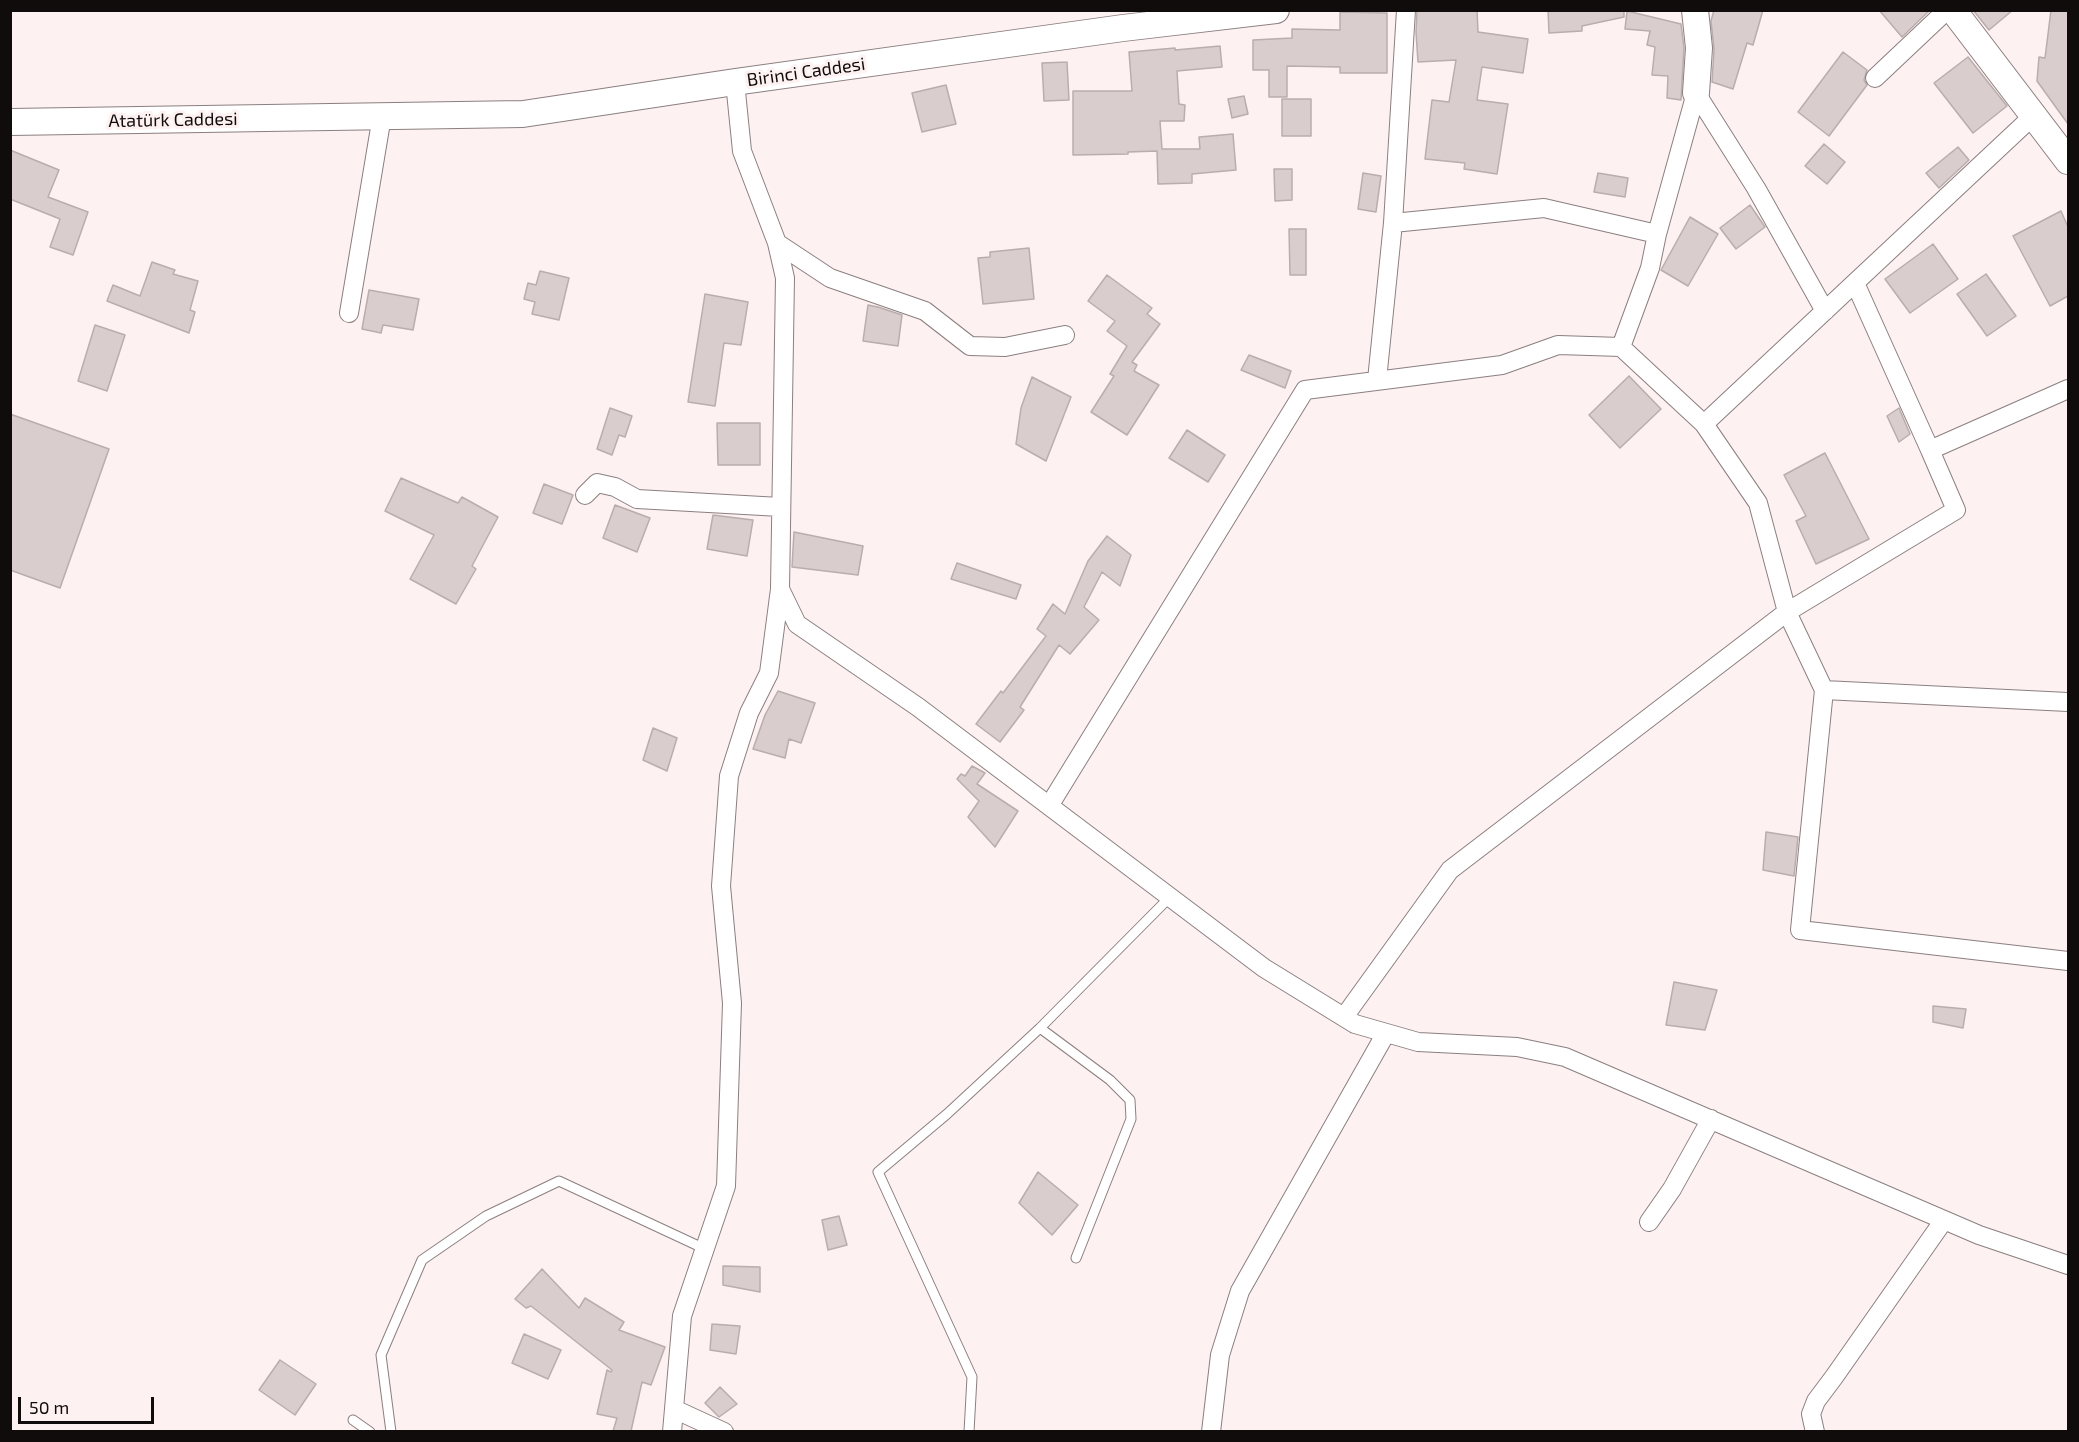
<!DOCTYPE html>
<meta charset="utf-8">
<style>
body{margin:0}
#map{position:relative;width:2079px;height:1442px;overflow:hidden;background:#fef1f1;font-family:"Exo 2",sans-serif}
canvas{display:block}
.frame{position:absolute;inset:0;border:12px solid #100c0c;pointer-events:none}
.scale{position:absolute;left:18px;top:1397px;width:136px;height:27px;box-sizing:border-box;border:3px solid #100c0c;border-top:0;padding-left:8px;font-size:18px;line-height:21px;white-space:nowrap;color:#100c0c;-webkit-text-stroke:4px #fef1f1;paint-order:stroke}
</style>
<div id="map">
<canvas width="2079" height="1442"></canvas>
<div class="frame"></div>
<div class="scale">50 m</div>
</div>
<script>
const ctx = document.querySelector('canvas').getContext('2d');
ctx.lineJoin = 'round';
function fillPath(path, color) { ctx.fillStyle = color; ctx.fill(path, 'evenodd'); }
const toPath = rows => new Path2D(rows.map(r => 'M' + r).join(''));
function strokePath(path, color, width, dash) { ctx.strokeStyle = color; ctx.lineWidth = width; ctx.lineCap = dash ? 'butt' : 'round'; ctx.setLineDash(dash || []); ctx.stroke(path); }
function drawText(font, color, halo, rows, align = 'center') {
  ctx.font = font + ' "Exo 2",sans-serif'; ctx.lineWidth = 6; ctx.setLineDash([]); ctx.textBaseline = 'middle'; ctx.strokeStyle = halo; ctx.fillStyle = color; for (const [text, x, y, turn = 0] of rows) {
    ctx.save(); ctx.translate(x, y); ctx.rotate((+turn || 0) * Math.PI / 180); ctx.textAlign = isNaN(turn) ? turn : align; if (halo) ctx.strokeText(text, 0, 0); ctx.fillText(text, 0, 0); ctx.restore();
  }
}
const building = toPath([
 [1417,10,1477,10,1478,32,1528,39,1523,73,1482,67,1477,100,1508,104,1497,174,1464,169,1465,163,1425,159,1432,100,1449,102,1456,60,1418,62,1416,32,1417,10],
 [1548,10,1624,10,1624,17,1582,26,1582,31,1549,33,1548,10],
 [1714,10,1763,10,1753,45,1747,43,1733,89,1712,82,1714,49,1711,21,1714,10],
 [1879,10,1930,10,1902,37,1879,10],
 [1973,10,2013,10,1989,30,1973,10],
 [2051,10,2068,10,2068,124,2037,81,2039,57,2045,58,2051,10],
 [1627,11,1681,24,1684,48,1681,100,1667,98,1668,76,1652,75,1655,47,1647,45,1650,31,1625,29,1627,11],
 [1340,12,1387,13,1387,73,1340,73,1340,67,1287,66,1287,97,1269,97,1269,70,1253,70,1253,40,1292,38,1292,29,1340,30,1340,12],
 [1220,46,1222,67,1177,71,1179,104,1185,105,1184,121,1160,121,1162,149,1200,149,1199,137,1233,134,1236,170,1192,174,1192,183,1158,184,1157,151,1128,152,1128,154,1073,155,1073,91,1132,91,1129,52,1175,48,1175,50,1220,46],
 [1843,52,1867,70,1864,80,1867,85,1829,136,1798,112,1843,52],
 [1968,57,2007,106,1973,133,1934,83,1968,57],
 [1067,62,1069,100,1044,101,1042,63,1067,62],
 [946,85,956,124,922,132,912,93,946,85],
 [1244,96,1248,114,1232,118,1228,99,1244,96],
 [1282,99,1311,99,1311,136,1282,136,1282,99],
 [1824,144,1845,162,1827,184,1805,166,1824,144],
 [1958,147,1969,160,1939,188,1926,173,1958,147],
 [10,150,59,170,48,197,88,212,73,255,50,247,60,219,10,199,10,150],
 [1274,169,1292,169,1292,200,1275,201,1274,169],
 [1363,173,1381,176,1376,212,1358,209,1363,173],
 [1598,173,1628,178,1625,197,1594,192,1598,173],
 [1750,205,1765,227,1736,249,1720,228,1750,205],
 [2061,211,2068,227,2068,296,2050,306,2013,236,2061,211],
 [1690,217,1718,234,1688,286,1661,270,1690,217],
 [1289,229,1306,229,1306,275,1290,275,1289,229],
 [1933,244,1958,279,1910,313,1885,279,1933,244],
 [1029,248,1034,299,983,304,978,258,990,257,990,252,1029,248],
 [152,262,175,270,173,274,198,281,190,310,195,312,189,333,107,301,113,285,140,296,152,262],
 [540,271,569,278,559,320,532,314,535,302,524,299,528,283,536,285,540,271],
 [1986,274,2016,316,1987,336,1957,294,1986,274],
 [1107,275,1152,308,1147,314,1160,324,1132,362,1137,365,1134,371,1159,385,1127,435,1091,412,1114,376,1110,374,1127,346,1107,331,1115,321,1088,301,1107,275],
 [369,290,419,299,413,330,383,325,381,333,362,329,369,290],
 [705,294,748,302,741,345,724,343,715,406,688,402,705,294],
 [868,305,878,307,902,315,898,346,863,341,868,305],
 [95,325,125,335,107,391,78,381,95,325],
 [1249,355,1291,371,1285,388,1241,370,1249,355],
 [1629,376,1661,409,1620,448,1589,415,1629,376],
 [1032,377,1071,397,1046,461,1016,444,1021,408,1032,377],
 [610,408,632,416,625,437,619,435,612,455,597,449,610,408],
 [1899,408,1910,434,1899,442,1887,416,1899,408],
 [10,414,109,449,60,588,10,570,10,414],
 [717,423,760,423,760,465,718,465,717,423],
 [1187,430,1225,455,1208,482,1169,458,1187,430],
 [1825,453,1869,539,1816,564,1796,521,1806,516,1784,475,1825,453],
 [401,478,458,503,462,497,498,517,472,566,476,569,456,604,410,579,434,535,385,511,401,478],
 [544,484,573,495,562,524,533,513,544,484],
 [615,505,650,518,637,552,603,538,615,505],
 [713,515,753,520,747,556,707,549,713,515],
 [794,532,863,546,858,575,792,567,794,532],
 [1107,536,1131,555,1120,586,1102,572,1084,607,1099,620,1070,654,1059,645,1020,707,1024,710,1000,742,976,724,1001,691,1003,693,1046,636,1037,629,1053,604,1065,614,1088,561,1107,536],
 [957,563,1021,585,1016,599,951,579,957,563],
 [778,691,815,703,801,743,789,739,785,758,753,749,765,715,778,691],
 [653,728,677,738,667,771,643,760,653,728],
 [972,766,985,773,977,784,1018,811,995,847,968,817,979,801,957,779,961,774,965,776,972,766],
 [1766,832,1798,837,1794,876,1763,870,1766,832],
 [1674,982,1717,990,1705,1030,1666,1025,1674,982],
 [1933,1006,1966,1009,1963,1028,1933,1022,1933,1006],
 [1038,1172,1078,1205,1052,1235,1019,1203,1038,1172],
 [839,1216,847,1245,828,1250,822,1220,839,1216],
 [723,1266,760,1267,760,1292,723,1285,723,1266],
 [542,1269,579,1308,585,1298,624,1322,619,1330,665,1347,651,1385,642,1382,631,1431,613,1431,617,1418,597,1414,607,1370,611,1372,612,1370,531,1306,526,1308,515,1299,542,1269],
 [712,1324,740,1326,736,1354,710,1350,712,1324],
 [524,1334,561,1350,548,1379,512,1363,524,1334],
 [280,1360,316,1384,295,1415,259,1390,280,1360],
 [720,1387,737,1404,719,1417,705,1403,720,1387]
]);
fillPath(building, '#d9cdcd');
strokePath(building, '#b9adad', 1.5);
const lane = toPath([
 [1040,1028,1110,1080,1130,1100,1131,1119,1076,1258],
 [353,1420,370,1432],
 [391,1432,381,1355,422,1260,486,1216,559,1181,705,1249],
 [969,1432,972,1377,878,1172,947,1114,1040,1028,1170,897]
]);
const street = toPath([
 [1875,78,1947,10],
 [735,82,742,151,777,243,785,278,780,589,797,624,918,707,1264,968,1355,1024,1418,1042,1517,1047,1565,1057,1979,1235,2068,1265],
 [1696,93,1657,234,1650,268,1621,347,1704,424,1758,503,1787,612,1956,510,1930,450],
 [1696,93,1756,188,1825,311],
 [1393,223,1544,208,1657,234],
 [777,243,830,278,925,311,970,346,1005,347,1065,335],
 [1855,283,1930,450,2068,389],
 [349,313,382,116],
 [1377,380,1393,223,1406,10],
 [1704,424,2033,116],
 [585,495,597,483,615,487,637,499,780,507],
 [1824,690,2068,702],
 [1049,806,1305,390,1502,365,1558,345,1621,347],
 [1344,1017,1450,870,1787,612,1824,690,1800,930,2068,961],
 [1649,1222,1672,1189,1711,1119],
 [674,1409,724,1432],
 [672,1432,682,1316,726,1186,732,1003,721,886,729,776,749,713,769,673,780,589],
 [1211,1432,1220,1355,1240,1291,1386,1033],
 [1815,1432,1811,1414,1816,1401,1834,1377,1944,1220]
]);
const secondary = toPath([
 [1695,10,1699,48,1696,93],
 [1953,10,2068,161],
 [10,122,523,114,735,82,1123,28,1276,10]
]);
strokePath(lane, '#8b7f80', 11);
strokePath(street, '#8b7f80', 20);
strokePath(secondary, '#8b7f80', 28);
strokePath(lane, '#fff', 9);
strokePath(street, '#fff', 18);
strokePath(secondary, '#fff', 26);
drawText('18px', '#100c0c', '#fef1f1', [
 ["Birinci Caddesi",806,72,-8],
 ["Atatürk Caddesi",173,120,-1]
]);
</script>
